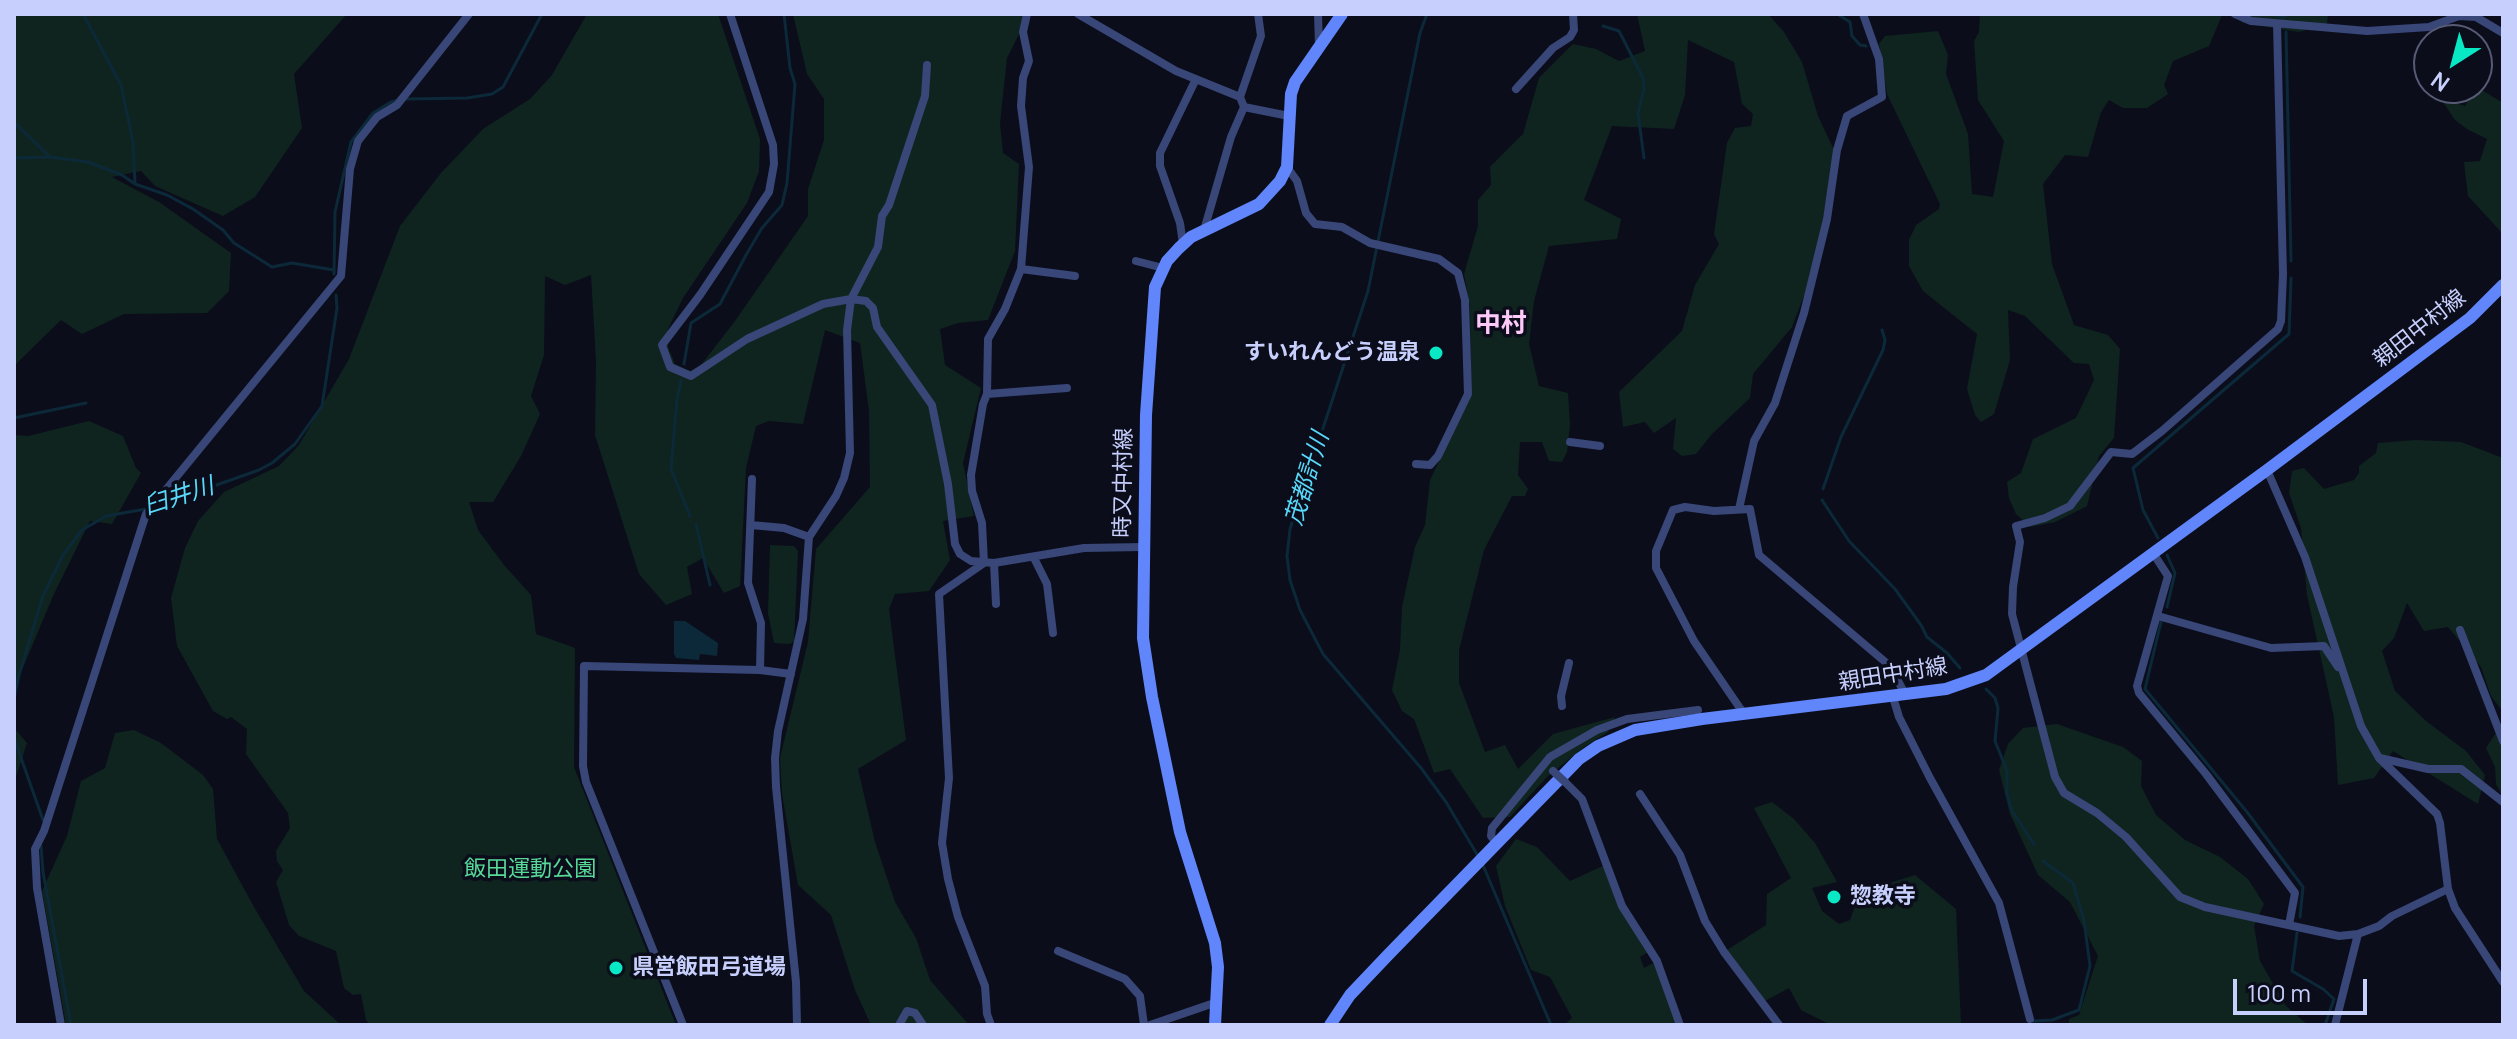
<!DOCTYPE html>
<meta charset="utf-8">
<style>
body{margin:0}
#map{position:relative;width:2517px;height:1039px;overflow:hidden;background:#0b0d1b;font-family:Manrope,sans-serif}
canvas{display:block}
.frame{position:absolute;inset:0;border:16px solid #c7cffd;pointer-events:none}
.north{position:absolute;left:2413px;top:24px;width:80px;height:80px;box-sizing:border-box;background:#0b0d1b;border:2px solid #565b75;border-radius:50%;rotate:216deg;font-size:22px;font-weight:700;line-height:32px;text-align:center;color:#c7cffd}
.north::after{content:'';display:block;margin:auto;width:28px;height:36px;background:#08e8c5;clip-path:polygon(50% 0,100% 100%,50% 72%,0 100%)}
.scale{position:absolute;left:2233px;top:979px;width:134px;height:36px;box-sizing:border-box;border:4px solid #c7cffd;border-top:0;padding-left:10px;font-size:24px;line-height:28px;white-space:nowrap;color:#c7cffd;-webkit-text-stroke:6px #0b0d1b;paint-order:stroke}
</style>
<div id="map">
<canvas width="2517" height="1039"></canvas>
<div class="frame"></div>
<div class="north">N</div>
<div class="scale">100 m</div>
</div>
<script>
const ctx = document.querySelector('canvas').getContext('2d');
ctx.lineJoin = 'round';
function fillPath(path, color) { ctx.fillStyle = color; ctx.fill(path, 'evenodd'); }
const toPath = rows => new Path2D(rows.map(r => 'M' + r).join(''));
function strokePath(path, color, width, dash) { ctx.strokeStyle = color; ctx.lineWidth = width; ctx.lineCap = dash ? 'butt' : 'round'; ctx.setLineDash(dash || []); ctx.stroke(path); }
function drawText(font, color, halo, rows, align = 'center') {
  ctx.font = font + ' Manrope,"Noto Sans JP",sans-serif'; ctx.lineWidth = 7; ctx.setLineDash([]); ctx.textBaseline = 'middle'; ctx.strokeStyle = halo; ctx.fillStyle = color; for (const [text, x, y, turn = 0] of rows) {
    ctx.save(); ctx.translate(x, y); ctx.rotate((+turn || 0) * Math.PI / 180); ctx.textAlign = isNaN(turn) ? turn : align; if (halo) ctx.strokeText(text, 0, 0); ctx.fillText(text, 0, 0); ctx.restore();
  }
}
fillPath(toPath([
 [14,14,347,14,294,74,302,128,255,197,223,216,155,186,141,171,112,177,159,202,231,253,229,291,207,313,124,314,82,334,61,320,14,366],
 [587,14,718,14,760,139,759,171,747,203,683,298,668,329,668,347,675,364,690,371,701,365,735,321,808,216,808,189,824,140,824,99,807,74,793,14,1029,14,1007,58,1000,123,1003,153,1019,164,1015,251,988,320,958,323,940,329,945,365,981,388,963,463,974,516,943,521,950,560,929,591,895,594,889,609,906,740,858,769,875,842,895,902,916,938,930,980,969,1025,871,1025,855,990,831,915,798,885,782,794,780,758,808,642,816,549,870,487,869,411,860,343,825,330,803,424,769,421,756,426,746,468,740,586,724,593,703,558,687,567,692,594,666,605,639,574,595,435,596,361,591,275,565,285,545,276,544,355,531,396,540,414,521,456,493,502,469,502,478,530,504,565,531,595,536,634,575,648,574,767,676,1025,370,1025,366,1020,361,994,353,995,344,988,336,951,299,936,289,925,276,882,283,870,277,861,276,851,290,828,288,813,246,754,247,729,231,717,227,719,213,711,177,646,171,598,185,548,198,521,224,492,279,466,299,445,349,359,400,226,441,173,483,129,530,99,552,75],
 [1637,14,1768,14,1784,32,1802,62,1818,116,1835,152,1820,236,1805,293,1792,327,1753,374,1750,398,1712,434,1696,454,1682,456,1673,449,1676,418,1654,433,1645,422,1623,427,1619,392,1682,331,1695,285,1719,244,1714,234,1727,143,1735,128,1751,126,1753,114,1742,104,1734,62,1688,40,1685,95,1674,129,1612,126,1584,200,1621,219,1617,239,1549,246,1534,301,1529,344,1539,386,1568,393,1570,425,1567,452,1562,462,1549,461,1542,442,1520,442,1518,475,1528,489,1525,496,1512,496,1484,550,1459,650,1459,683,1485,752,1505,745,1518,769,1553,734,1615,717,1608,732,1584,747,1547,777,1510,817,1483,818,1450,769,1434,773,1414,719,1402,711,1392,690,1400,650,1402,607,1415,547,1425,525,1430,480,1471,395,1470,306,1464,274,1478,226,1478,200,1491,185,1490,167,1523,134,1539,78,1573,44,1596,49,1619,61,1645,51],
 [1980,14,2222,15,2209,46,2173,61,2164,85,2168,94,2147,108,2123,108,2109,100,2101,112,2088,157,2065,155,2043,184,2052,264,2074,325,2108,335,2120,349,2114,438,2099,456,2087,506,2055,522,2030,527,2016,514,2009,498,2007,482,2021,473,2033,439,2076,418,2094,380,2089,364,2074,363,2025,316,2008,310,2010,360,1994,414,1981,422,1975,415,1967,389,1977,334,1923,291,1909,266,1909,240,1916,225,1939,209,1940,204,1887,94,1879,44,1885,36,1938,31,1948,55,1946,74,1968,134,1972,194,1993,197,2004,141,1978,100,1974,41,1979,32],
 [2230,14,2328,14,2327,24,2299,32,2243,23],
 [2477,87,2503,103,2503,234,2468,196,2464,162,2480,161,2487,139,2467,129,2455,120,2441,99,2465,106],
 [89,421,123,436,136,468,141,473,112,524,90,521,53,596,14,689,14,435,28,436],
 [2415,440,2461,442,2503,458,2503,712,2491,696,2481,667,2448,627,2424,631,2407,603,2394,638,2382,651,2395,691,2426,721,2466,751,2485,775,2478,804,2393,751,2374,778,2338,785,2334,717,2307,595,2301,528,2289,493,2292,471,2304,468,2324,489,2354,480,2359,473,2359,466,2376,453,2378,443],
 [770,545,794,546,798,551,794,641,790,644,774,643,768,613],
 [2503,722,2503,797,2496,784,2495,767,2486,748],
 [2057,724,2123,747,2142,761,2141,786,2156,815,2185,840,2220,857,2248,879,2264,904,2254,926,2260,961,2286,1006,2308,1025,2069,1025,2069,1019,2079,1015,2098,956,2070,902,2038,875,2010,814,1999,770,2008,744,2023,728],
 [14,728,27,743,14,783],
 [134,730,161,743,203,775,213,789,217,839,254,907,304,991,341,1025,66,1025,42,891,67,836,81,781,105,768,115,733],
 [1772,802,1794,819,1815,843,1837,882,1812,888,1822,911,1839,924,1850,920,1860,892,1915,875,1956,909,1961,1025,1831,1025,1801,1010,1789,988,1763,1002,1724,952,1766,925,1767,894,1791,878,1754,808],
 [1516,839,1537,847,1570,881,1605,865,1622,906,1651,950,1640,957,1644,968,1657,961,1680,1025,1564,1025,1572,1018,1550,977,1531,970,1505,906,1496,866]
]), '#0f241e');
fillPath(toPath([
 [674,621,685,621,718,643,717,656,700,654,699,660,676,658,674,654]
]), '#0c2939');
strokePath(toPath([
 [83,14,121,85,133,142,135,183],
 [1427,14,1420,33,1368,291,1290,529,1287,556,1290,580,1300,610,1323,654,1421,768,1446,802,1478,856],
 [1837,14,1850,22,1852,36,1860,45,1866,46],
 [2274,14,2284,17],
 [1603,26,1619,31,1643,78,1644,89,1638,113,1644,158],
 [2286,32,2291,261],
 [407,99,467,98,492,94,503,87,542,14],
 [14,122,50,157],
 [14,158,50,157,88,162,122,175,135,184,167,195,193,209,223,230,234,243,272,267,292,263,334,270],
 [334,274,335,212,351,142,373,113,391,102,399,100],
 [684,364,691,323,720,304,746,255,762,228,782,205,787,183,795,84,790,68,784,14],
 [681,380,677,400,671,469,690,516],
 [14,418,86,403],
 [1823,489,1841,437,1883,350,1885,340,1882,330],
 [1822,500,1849,541,1895,589,1921,625,1927,637,1947,653,1960,668],
 [157,506,259,470,272,463,295,444,322,406,337,308,336,295],
 [696,524,710,585],
 [2158,538,2143,510,2133,468,2289,334,2291,278],
 [2167,607,2175,573,2167,555],
 [2161,622,2145,689,2247,812,2303,887,2300,917],
 [1986,689,1995,698,1998,708,1995,741,2007,771,2007,794,2012,811,2034,844],
 [14,699,19,675,43,596,63,555,82,530,106,516,146,509],
 [14,738,43,820],
 [41,846,43,872,71,1025],
 [1482,863,1551,1025],
 [2297,933,2292,971,2323,989,2334,999,2325,1025],
 [2034,1021,2052,1020,2079,1010,2090,966,2084,920,2073,883,2043,861]
]), '#0c2939', 3);
strokePath(toPath([
 [730,14,773,145,774,164,769,192,700,295,662,345,670,367,691,376,747,339,823,304,851,299,866,301,873,308,877,327,932,405,948,484,955,544,960,554,971,561,994,563,1084,548,1143,547],
 [1078,14,1176,71,1240,97,1244,107,1289,116],
 [1318,14,1319,45],
 [2235,14,2251,21,2367,31,2429,27,2459,16,2476,17,2503,33],
 [2277,24,2283,274,2281,321,2278,329,2162,431,2132,454,2111,452,2070,506,2045,518,2016,526,2020,542,2013,587,2012,614,2055,777,2064,793,2097,813,2126,837,2180,897,2205,907,2339,936,2358,934,2379,926,2392,916,2448,889],
 [1516,89,1553,48,1570,37,1574,30,1573,14],
 [1240,97,1261,36,1258,14],
 [1287,167,1297,181,1306,213,1315,224,1342,227,1370,243,1439,259,1458,273,1465,300,1468,394,1438,456,1430,465,1416,464],
 [1204,230,1231,137,1244,107],
 [1183,244,1180,223,1160,166,1160,153,1196,79],
 [1136,261,1163,268],
 [1021,269,1075,276],
 [987,394,1067,388],
 [1570,442,1600,446],
 [2267,470,2305,557,2361,726,2379,758,2437,814,2440,823,2448,889,2455,908,2503,982],
 [752,479,748,583,761,623,760,670],
 [1739,509,1754,441,1775,403,1804,313,1827,219,1837,150,1847,116,1882,97,1879,59,1863,14],
 [751,525,784,528,809,537],
 [2153,553,2168,576,2137,686,2139,693,2206,774,2295,893,2289,925],
 [1034,558,1047,584,1053,633],
 [994,563,996,604],
 [2158,616,2271,648,2324,646,2338,667],
 [2460,630,2503,741],
 [1893,697,1899,717,1930,778,1999,903,2030,1019],
 [1562,706,1561,696,1569,663],
 [1744,714,1694,641,1656,568,1656,551,1673,510,1685,507,1714,511,1750,509,1759,555,1890,666,1905,694],
 [2380,758,2428,769,2461,769,2503,802],
 [1565,782,1582,799,1622,906,1657,961,1680,1025],
 [1640,794,1680,855,1705,921,1724,952,1779,1025],
 [1496,843,1491,836,1492,828,1550,757,1597,730,1627,719,1698,710],
 [1058,951,1125,979,1140,996,1144,1025],
 [61,1025,37,888,35,849,44,831,146,514,341,276,350,169,358,141,377,117,397,105,469,14],
 [683,1025,586,782,583,766,584,666,760,670,791,674],
 [797,1025,796,982,776,787,775,758,778,731,803,619,809,537,836,496,844,478,850,453,847,330,851,299,878,247,882,216,889,205,925,96,927,65],
 [899,1025,907,1011,915,1013,923,1025],
 [991,1025,987,1014,985,986,958,917,948,879,942,843,949,778,939,594,984,563,982,523,972,491,971,475,983,404,987,394,988,339,1005,309,1021,269,1029,167,1021,106,1023,78,1029,61,1023,32,1027,14],
 [1150,1025,1217,1002],
 [2335,1025,2358,934]
]), '#384678', 8);
strokePath(toPath([
 [1215,1025,1218,967,1215,943,1180,832,1152,697,1143,638,1146,415,1155,287,1167,261,1179,248,1191,237,1259,204,1280,181,1287,167,1291,94,1295,82,1342,14],
 [1330,1025,1350,995,1388,955,1579,759,1598,746,1635,730,1702,719,1946,689,1986,675,2267,470,2470,318,2503,285]
]), '#6185fa', 12);
strokePath(toPath([
 [1553,771,1565,782]
]), '#384678', 8);
for (const [x, y, r, color] of [
 [1436,353,8,"#08e8c5"],
 [1834,897,8,"#08e8c5"],
 [616,968,8,"#08e8c5"]
]) { const dot = new Path2D(); dot.arc(x, y, r, 0, 2 * Math.PI); ctx.fillStyle = color; ctx.fill(dot); strokePath(dot, '#0b0d1b', 3); }
drawText('22px', '#c7cffd', '#0b0d1b', [
 ["親田中村線",2420,329,-38],
 ["時又中村線",1124,483,-89],
 ["親田中村線",1893,675,-9]
]);
drawText('bold 22px', '#c7cffd', '#0b0d1b', [
 ["すいれんどう温泉",1420,353,"right"],
 ["惣教寺",1850,897],
 ["県営飯田弓道場",632,968]
], 'left');
drawText('22px', '#57d997', '#0b0d1b', [
 ["飯田運動公園",530,870]
]);
drawText('italic 24px', '#59d9f9', '#0b0d1b', [
 ["茂都計川",1308,479,-73],
 ["臼井川",179,497,-18]
]);
drawText('bold 26px', '#fdc9f8', '#0b0d1b', [
 ["中村",1501,325]
]);
</script>
